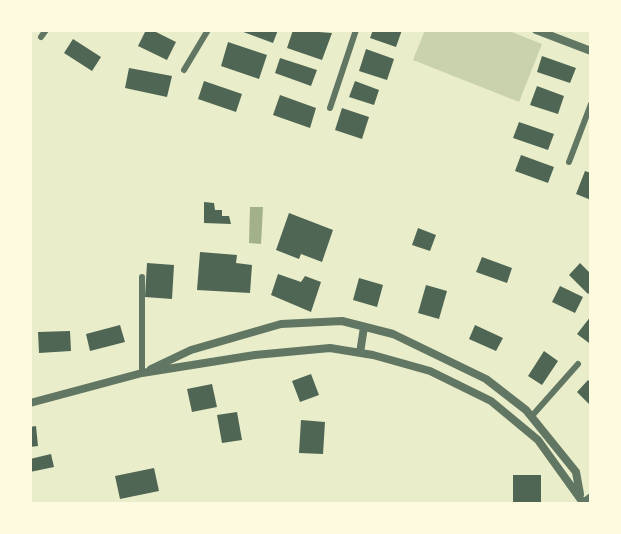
<!DOCTYPE html>
<style>
body{margin:0}
#map{position:relative;width:621px;height:534px;overflow:hidden;background:#e9edc9;font-family:"IBM Plex Serif",serif}
canvas{display:block}
.frame{position:absolute;inset:0;border:32px solid #fefae0;pointer-events:none}
</style>
<div id="map">
<canvas width="621" height="534"></canvas>
<div class="frame"></div>
</div>
<script>
const ctx = document.querySelector('canvas').getContext('2d');
ctx.lineJoin = 'round';
function fillPath(path, color) { ctx.fillStyle = color; ctx.fill(path, 'evenodd'); }
const toPath = rows => new Path2D(rows.map(r => 'M' + r).join(''));
function strokePath(path, color, width, dash) { ctx.strokeStyle = color; ctx.lineWidth = width; ctx.lineCap = dash ? 'butt' : 'round'; ctx.setLineDash(dash || []); ctx.stroke(path); }
fillPath(toPath([
 [425,30,507,30,542,44,519,102,413,60]
]), '#cad2ad');
fillPath(toPath([
 [250,207,263,207,261,244,249,243]
]), '#a3b18a');
fillPath(toPath([
 [146,30,152,30,176,42,167,60,138,46],
 [238,30,278,30,273,43],
 [293,30,332,33,322,60,287,48],
 [373,30,402,30,396,47,370,38],
 [73,39,101,57,92,71,64,53],
 [228,42,267,55,259,79,221,66],
 [366,49,394,59,387,80,359,71],
 [542,56,576,68,570,83,537,72],
 [280,58,317,70,311,86,275,73],
 [129,68,172,76,167,97,125,88],
 [204,81,242,94,236,112,198,99],
 [355,81,379,90,374,105,349,97],
 [537,86,564,96,558,114,530,105],
 [280,95,316,108,310,128,273,115],
 [342,108,369,117,362,139,335,130],
 [519,122,554,134,548,150,513,138],
 [521,155,554,167,548,183,515,171],
 [585,171,591,173,591,200,576,194],
 [204,202,214,203,215,210,222,210,222,216,229,216,231,224,204,223],
 [289,213,333,230,322,262,301,254,299,259,276,250],
 [418,228,436,235,430,251,412,245],
 [200,252,237,255,236,263,252,265,250,293,197,290],
 [482,257,512,268,507,283,476,272],
 [147,263,174,265,172,299,145,297],
 [580,263,591,274,591,291,588,294,569,275],
 [278,274,301,282,305,276,321,282,311,312,271,295],
 [359,278,383,285,377,307,353,300],
 [426,285,447,291,439,319,418,313],
 [560,286,583,297,575,313,552,302],
 [591,316,591,340,589,343,577,334],
 [120,325,125,342,90,351,86,334],
 [475,325,503,338,496,351,469,339],
 [70,331,71,351,39,353,38,332],
 [544,351,558,361,542,385,528,376],
 [311,374,319,395,300,402,292,381],
 [588,380,591,383,591,406,577,392],
 [212,384,217,407,192,412,187,389],
 [237,412,242,440,222,443,217,415],
 [301,420,325,422,323,454,299,453],
 [36,426,38,446,30,447,30,427],
 [51,454,54,467,30,472,30,459],
 [154,468,159,491,120,499,115,476],
 [513,475,541,475,541,504,513,504]
]), '#4f6655');
strokePath(toPath([
 [41,37,46,30],
 [184,70,208,30],
 [330,108,356,30],
 [569,162,591,104],
 [142,373,142,277],
 [531,417,578,364],
 [583,502,591,496],
 [590,504,591,503]
]), '#617663', 6);
strokePath(toPath([
 [536,30,591,51],
 [360,353,364,327],
 [151,369,191,350,281,324,342,321,393,334,486,379,526,410,576,472,580,494],
 [30,403,142,373,255,355,330,348,373,355,430,371,491,401,538,440,584,504]
]), '#617663', 8);
</script>
